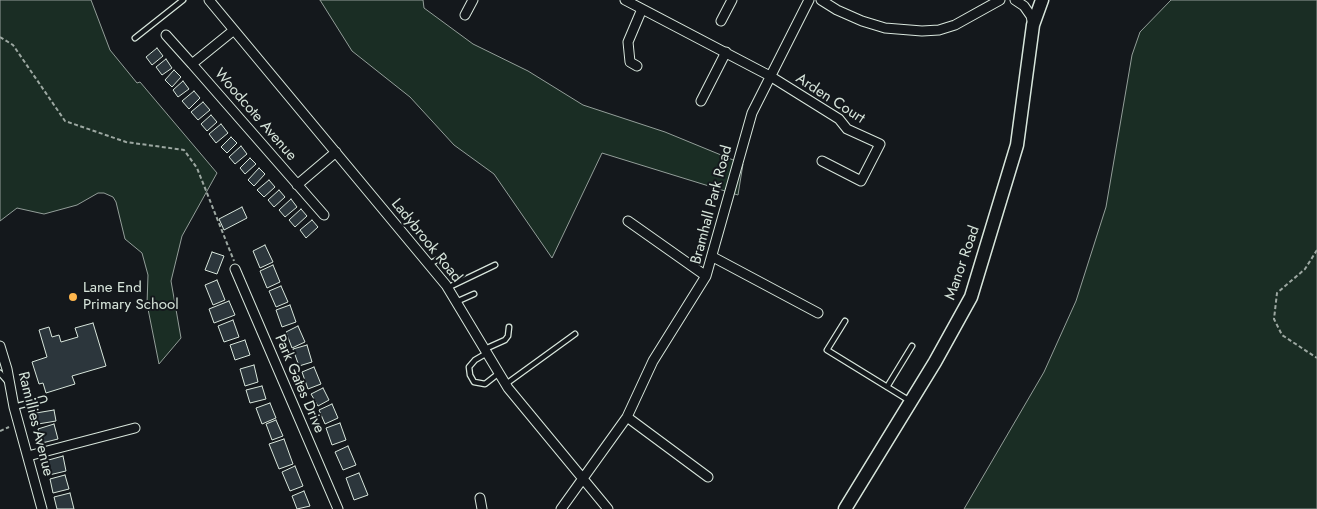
<!DOCTYPE html>
<style>
body{margin:0}
canvas{display:block;background:#14181c}
</style>
<canvas width="1317" height="509"></canvas>
<script>
const ctx = document.querySelector('canvas').getContext('2d');
ctx.lineJoin = 'round';
function fillPath(path, color) { ctx.fillStyle = color; ctx.fill(path, 'evenodd'); }
const toPath = rows => new Path2D(rows.map(r => 'M' + r).join(''));
function strokePath(path, color, width, dash) { ctx.strokeStyle = color; ctx.lineWidth = width; ctx.lineCap = dash ? 'butt' : 'round'; ctx.setLineDash(dash || []); ctx.stroke(path); }
function drawText(font, color, halo, rows, align = 'center') {
  ctx.font = font + ' Jost,sans-serif'; ctx.lineWidth = 4; ctx.setLineDash([]); ctx.textBaseline = 'middle'; ctx.strokeStyle = halo; ctx.fillStyle = color; for (const [text, x, y, turn = 0] of rows) {
    ctx.save(); ctx.translate(x, y); ctx.rotate((+turn || 0) * Math.PI / 180); ctx.textAlign = isNaN(turn) ? turn : align; if (halo) ctx.strokeText(text, 0, 0); ctx.fillText(text, 0, 0); ctx.restore();
  }
}
const green = toPath([
 [0,0,91,0,110,50,137,83,140,82,217,173,182,236,171,281,181,338,159,364,147,304,148,275,142,253,125,239,116,202,113,197,104,193,98,193,77,205,44,214,17,208,0,221,0,0],
 [320,0,423,0,424,8,473,44,528,71,583,105,665,132,743,164,738,195,602,153,552,258,494,174,454,145,410,97,352,51,320,0],
 [1171,0,1317,0,1317,509,964,509,1044,372,1076,301,1106,207,1132,55,1140,32,1171,0]
]);
fillPath(green, '#1a2d24');
strokePath(green, '#939e99', 1);
const building = toPath([
 [157,48,163,56,152,65,146,57,157,48],
 [166,59,172,68,162,75,156,67,166,59],
 [174,70,181,77,172,87,165,80,174,70],
 [183,81,189,89,178,97,173,90,183,81],
 [194,91,200,98,189,109,182,101,194,91],
 [203,102,210,110,198,120,191,112,203,102],
 [211,115,217,122,207,131,201,124,211,115],
 [221,124,228,133,216,143,209,134,221,124],
 [231,137,237,143,227,153,221,147,231,137],
 [241,146,247,154,235,164,229,157,241,146],
 [250,158,256,164,245,174,240,168,250,158],
 [259,168,265,174,254,186,248,180,259,168],
 [269,180,275,187,264,197,257,190,269,180],
 [279,190,285,197,274,207,268,200,279,190],
 [291,199,297,207,285,217,279,210,291,199],
 [242,207,247,218,224,230,219,219,242,207],
 [301,209,307,216,295,227,289,220,301,209],
 [312,220,318,227,306,238,300,230,312,220],
 [265,245,273,262,260,268,253,251,265,245],
 [212,252,224,256,217,274,205,270,212,252],
 [273,265,280,282,267,288,260,271,273,265],
 [217,280,225,300,213,305,205,285,217,280],
 [281,286,288,302,276,307,269,291,281,286],
 [229,301,235,315,214,323,209,309,229,301],
 [290,305,296,322,282,327,276,310,290,305],
 [233,320,239,337,224,342,218,326,233,320],
 [93,323,106,366,72,376,75,384,46,393,43,383,39,384,32,362,47,357,39,330,49,327,52,337,59,335,61,342,78,337,75,328,93,323],
 [298,326,305,342,292,348,286,332,298,326],
 [245,340,250,355,235,360,230,345,245,340],
 [307,345,312,362,299,366,293,349,307,345],
 [254,365,258,382,245,386,240,369,254,365],
 [314,367,321,384,308,389,302,372,314,367],
 [262,386,266,399,250,403,246,390,262,386],
 [323,388,329,400,318,406,311,394,323,388],
 [270,403,276,418,262,424,256,408,270,403],
 [332,404,338,418,325,424,319,410,332,404],
 [54,410,56,421,38,424,36,413,54,410],
 [276,420,283,436,272,440,266,424,276,420],
 [340,423,346,440,332,445,326,428,340,423],
 [54,424,58,439,42,443,38,429,54,424],
 [284,439,293,464,279,469,269,444,284,439],
 [348,446,356,465,343,470,335,452,348,446],
 [63,456,66,471,49,475,45,461,63,456],
 [295,466,303,486,290,491,282,472,295,466],
 [359,473,368,495,354,500,346,478,359,473],
 [65,475,69,489,53,493,50,479,65,475],
 [304,491,310,506,297,509,292,496,304,491],
 [70,493,74,509,57,509,54,497,70,493]
]);
fillPath(building, '#2c363c');
strokePath(building, '#d8e6dc', 1);
const lane = toPath([
 [135,38,183,0],
 [429,264,439,259,449,269],
 [447,288,495,265],
 [456,302,474,294],
 [845,321,827,350,910,401],
 [485,349,505,340,508,336,509,327],
 [487,353,475,360,469,367,470,375,474,382,485,384,499,373],
 [0,373,7,381],
 [506,384,575,334],
 [887,387,912,346],
 [14,407,44,399]
]);
const street = toPath([
 [209,0,446,285,508,388,608,509],
 [625,0,770,76,839,119,847,129,880,144,861,181,822,161],
 [821,0,837,10,862,21,885,28,922,31,939,30,955,25,1000,0],
 [1015,0,1024,6,1031,16,1033,25],
 [465,15,473,0],
 [721,21,732,0],
 [234,30,192,64,324,215],
 [166,35,192,64],
 [637,66,630,62,628,42,642,9],
 [701,101,726,52],
 [297,185,336,152],
 [628,221,706,276],
 [713,257,818,313],
 [235,269,338,509],
 [0,346,7,369,14,407,42,509],
 [627,417,708,477],
 [28,456,135,428],
 [480,498,482,509],
 [561,509,627,417,653,361,706,276,752,113,809,0]
]);
const secondary = toPath([
 [845,509,935,362,971,297,1017,145,1033,25,1042,0]
]);
strokePath(lane, '#d8e6dc', 7);
strokePath(street, '#d8e6dc', 11);
strokePath(secondary, '#d8e6dc', 15);
strokePath(toPath([
 [0,37,13,45,65,121,126,142,184,150,197,168,234,261],
 [1317,250,1305,269,1277,293,1274,319,1282,335,1317,358],
 [0,431,9,427]
]), '#9da8a2', 2, [4, 2.5]);
strokePath(lane, '#14181c', 4.5);
strokePath(street, '#14181c', 9);
strokePath(secondary, '#14181c', 12);
for (const [x, y, r, color] of [
 [73,297,5,"#ffb74d"]
]) { const dot = new Path2D(); dot.arc(x, y, r, 0, 2 * Math.PI); ctx.fillStyle = color; ctx.fill(dot); strokePath(dot, '#14181c', 2); }
drawText('15px', '#d8e6dc', '#14181c', [
 ["Arden Court",830,99,33],
 ["Woodcote Avenue",255,115,49],
 ["Bramhall Park Road",712,205,-75],
 ["Ladybrook Road",426,241,51],
 ["Manor Road",963,263,-71],
 ["Park Gates Drive",299,384,67],
 ["Ramillies Avenue",35,424,76]
]);
drawText('15px', '#d8e6dc', '#14181c', [
 ["Lane End",83,288],
 ["Primary School",83,305]
], 'left');
</script>
